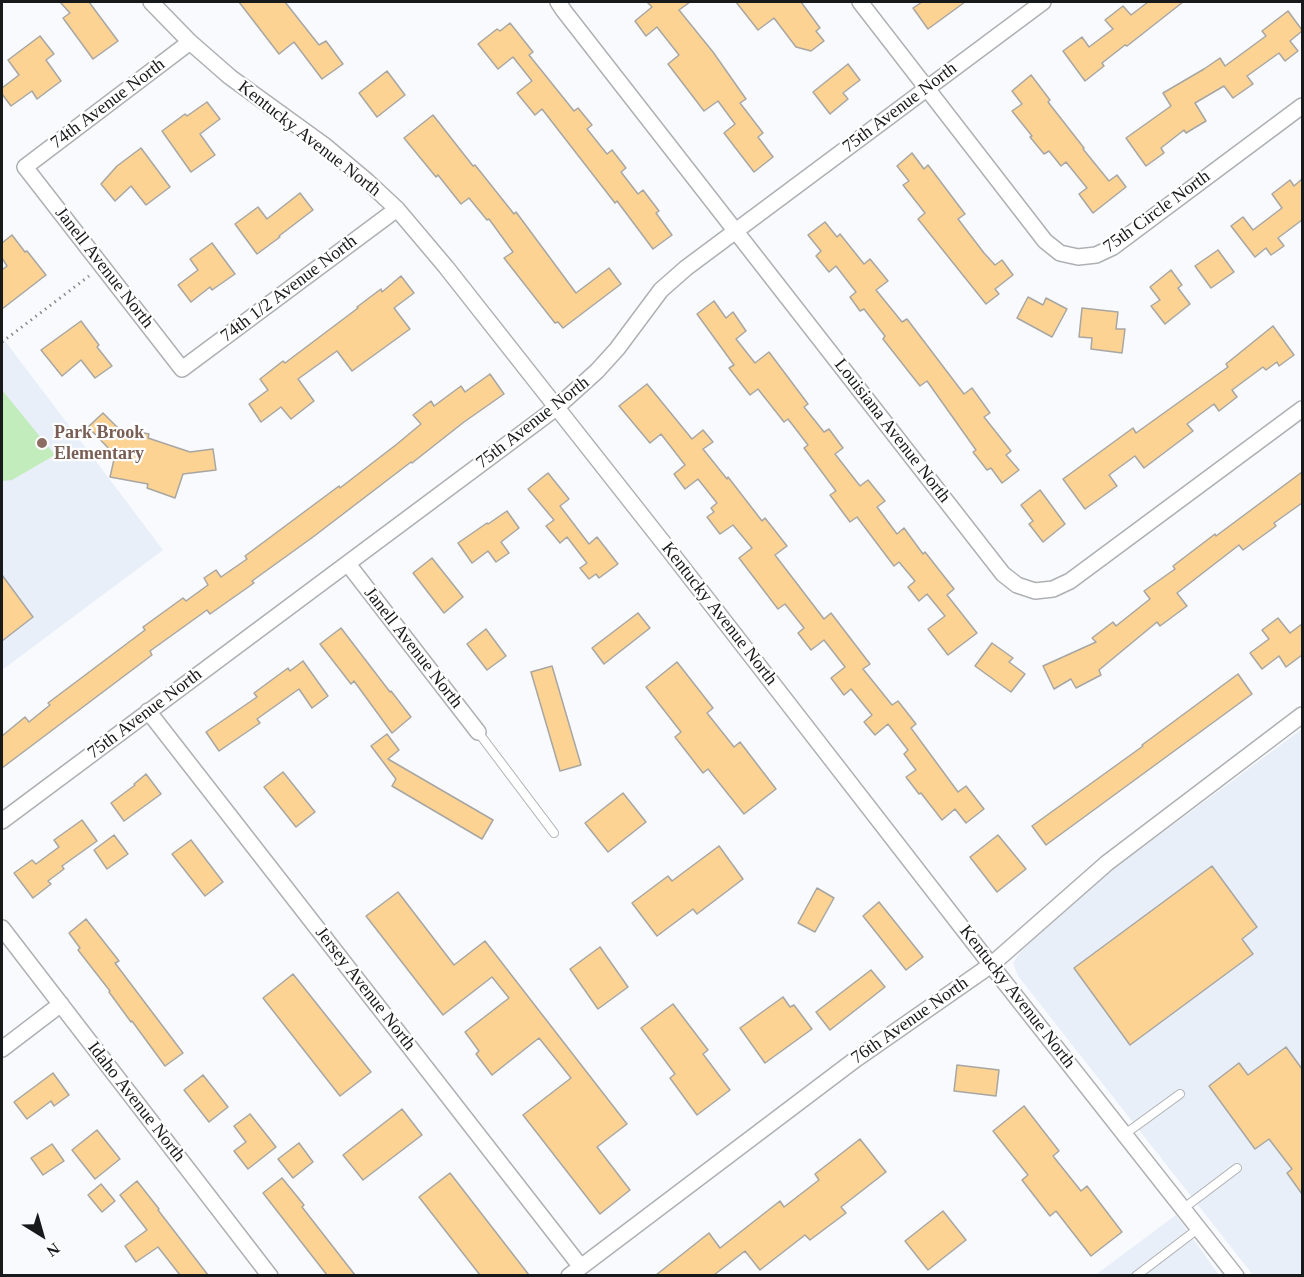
<!DOCTYPE html>
<style>
body{margin:0}
#map{position:relative;width:1304px;height:1277px;overflow:hidden;background:#f8fafd;font-family:"Times New Roman",serif}
canvas{display:block}
.frame{position:absolute;inset:0;border:3px solid #18191a;pointer-events:none}
.north{position:absolute;left:12px;top:1205px;width:60px;height:60px;-webkit-text-stroke:4px #fff;paint-order:stroke;rotate:143deg;font-size:16px;font-weight:700;line-height:24px;text-align:center;color:#18191a}
.north::after{content:'';display:block;margin:auto;width:21px;height:27px;background:#18191a;clip-path:polygon(50% 0,100% 100%,50% 72%,0 100%)}
</style>
<div id="map">
<canvas width="1304" height="1277"></canvas>
<div class="frame"></div>
<div class="north">N</div>
</div>
<script>
const ctx = document.querySelector('canvas').getContext('2d');
ctx.lineJoin = 'round';
function fillPath(path, color) { ctx.fillStyle = color; ctx.fill(path, 'evenodd'); }
const toPath = rows => new Path2D(rows.map(r => 'M' + r).join(''));
function strokePath(path, color, width, dash) { ctx.strokeStyle = color; ctx.lineWidth = width; ctx.lineCap = dash ? 'butt' : 'round'; ctx.setLineDash(dash || []); ctx.stroke(path); }
function drawText(font, color, halo, rows, align = 'center') {
  ctx.font = font + ' "Times New Roman",serif'; ctx.lineWidth = 4.5; ctx.setLineDash([]); ctx.textBaseline = 'middle'; ctx.strokeStyle = halo; ctx.fillStyle = color; for (const [text, x, y, turn = 0] of rows) {
    ctx.save(); ctx.translate(x, y); ctx.rotate((+turn || 0) * Math.PI / 180); ctx.textAlign = isNaN(turn) ? turn : align; if (halo) ctx.strokeText(text, 0, 0); ctx.fillText(text, 0, 0); ctx.restore();
  }
}
fillPath(toPath([
 [2,337,163,550,2,670],
 [1302,729,1302,1275,1253,1275,1018,976,1013,963,1021,951,1107,874],
 [1176,1215,1219,1275,1094,1276]
]), '#e9eff8');
fillPath(toPath([
 [2,390,55,455,12,480,2,481]
]), '#c2ecbb');
const building = toPath([
 [60,2,89,2,118,41,93,59,63,18,70,13,60,2],
 [239,2,285,2,319,45,326,41,343,64,322,79,294,42,279,54,239,2],
 [647,2,690,2,679,10,713,52,746,99,740,103,763,133,758,137,773,157,754,172,724,133,735,124,718,101,704,111,668,64,679,55,657,27,646,36,635,21,652,7,647,2],
 [736,2,801,2,820,28,816,31,824,41,811,51,796,47,774,18,758,30,736,2],
 [922,2,965,2,928,29,913,8,922,2],
 [1148,2,1183,2,1127,46,1125,45,1102,63,1104,66,1085,81,1063,51,1082,37,1089,47,1113,29,1105,20,1123,6,1131,15,1148,2],
 [1288,11,1302,30,1302,31,1290,41,1298,51,1285,61,1279,53,1247,76,1253,84,1233,98,1224,86,1195,103,1206,121,1186,133,1184,130,1161,148,1164,153,1146,166,1126,138,1171,106,1163,93,1204,69,1220,58,1225,66,1266,36,1262,31,1288,11],
 [510,23,533,52,529,55,574,111,578,108,592,125,587,129,607,154,612,150,626,168,621,172,638,194,643,190,659,211,656,213,672,235,653,249,617,201,615,203,542,109,535,115,517,93,532,81,513,57,498,69,478,44,497,29,500,31,510,23],
 [40,36,54,54,46,60,61,81,37,99,32,91,11,106,2,94,2,88,19,75,8,60,40,36],
 [848,64,860,80,843,93,848,99,830,114,813,92,848,64],
 [387,71,405,95,377,117,359,93,387,71],
 [1031,75,1050,100,1048,102,1084,148,1083,149,1109,181,1117,175,1126,187,1093,213,1079,194,1087,188,1066,162,1061,166,1049,151,1044,154,1030,137,1032,136,1012,111,1022,104,1012,91,1031,75],
 [207,102,220,119,200,134,215,155,191,172,162,131,185,114,187,116,207,102],
 [433,115,473,166,475,165,514,214,516,212,576,293,609,268,621,284,563,328,558,322,555,323,504,258,513,252,489,219,487,220,469,198,461,204,438,175,436,177,404,138,433,115],
 [141,148,170,187,146,205,131,186,115,201,101,184,117,166,141,148],
 [912,153,924,169,928,165,965,214,958,219,984,253,995,265,1002,260,1013,275,995,289,999,294,986,304,918,219,925,213,903,185,909,181,897,166,912,153],
 [1302,179,1302,220,1278,238,1284,246,1271,255,1266,248,1255,257,1231,226,1243,217,1253,230,1282,208,1272,194,1290,180,1294,186,1302,179],
 [300,193,313,210,279,236,280,237,257,254,235,224,258,207,267,219,300,193],
 [825,222,837,237,840,234,864,264,870,259,888,281,876,290,902,322,907,319,964,394,972,388,990,413,984,417,1011,451,1006,455,1019,470,1002,483,991,468,987,470,973,452,976,450,927,381,920,386,883,339,885,336,864,309,860,311,850,297,856,292,836,266,829,272,816,256,821,251,808,235,825,222],
 [12,235,25,252,27,251,46,275,2,309,2,270,7,266,2,258,2,243,12,235],
 [212,243,235,274,212,290,210,287,191,302,178,285,198,270,190,259,212,243],
 [1218,250,1234,272,1211,288,1195,266,1218,250],
 [1171,270,1182,285,1178,288,1190,304,1165,324,1151,306,1160,300,1150,287,1171,270],
 [401,276,414,293,394,308,410,329,352,371,337,351,298,379,314,401,291,419,281,407,261,422,249,404,268,390,260,379,283,361,285,363,358,308,357,307,381,289,382,292,401,276],
 [1028,297,1043,305,1046,298,1067,309,1052,337,1017,318,1028,297],
 [714,301,726,318,733,312,746,331,736,339,755,363,769,352,808,404,804,407,824,432,829,429,843,448,835,454,860,486,868,480,885,501,877,507,897,534,904,528,923,554,925,552,954,589,947,595,977,633,948,655,928,629,945,616,927,594,919,601,908,587,915,581,899,562,894,566,857,517,850,522,830,495,836,491,804,448,808,445,788,419,784,422,758,389,750,395,729,368,734,365,697,314,714,301],
 [1082,308,1118,312,1116,329,1125,329,1122,353,1091,349,1092,338,1079,337,1082,308],
 [81,321,99,345,97,347,112,366,95,378,81,360,62,376,41,350,81,321],
 [1273,326,1294,355,1279,366,1277,362,1266,370,1263,367,1232,390,1237,397,1219,411,1214,404,1187,424,1193,431,1144,468,1135,456,1109,475,1117,486,1085,509,1063,479,1133,428,1136,433,1228,367,1226,364,1273,326],
 [490,374,504,394,464,422,412,463,411,462,313,537,252,581,254,583,210,614,207,610,150,651,152,655,2,768,2,736,25,717,29,722,50,705,48,703,145,630,143,627,183,598,186,601,208,585,204,578,216,570,221,577,247,559,245,556,339,486,340,488,397,444,421,424,413,415,431,401,434,406,461,386,465,392,490,374],
 [647,384,692,439,703,430,713,442,703,449,727,479,728,477,762,521,765,518,787,546,775,555,824,619,831,613,870,664,863,669,892,705,898,701,916,724,911,728,958,792,966,786,984,809,966,823,955,809,942,820,921,793,919,794,906,777,916,770,904,754,908,750,888,724,875,735,864,722,872,715,851,689,844,695,831,678,845,667,824,640,811,650,798,633,804,628,785,604,778,609,739,558,752,548,733,525,720,534,707,517,714,512,711,508,717,503,698,479,685,489,674,474,685,465,661,434,650,443,619,406,647,384],
 [103,413,118,428,149,434,148,438,190,452,213,449,216,470,183,474,175,498,147,488,148,484,110,477,115,455,88,427,103,413],
 [1302,472,1302,503,1274,523,1276,526,1243,550,1239,545,1177,593,1187,606,1160,626,1157,622,1099,670,1101,675,1076,688,1071,679,1054,689,1043,666,1096,642,1092,638,1113,622,1116,626,1150,599,1144,591,1175,569,1173,566,1215,534,1216,536,1302,472],
 [548,473,569,499,560,506,589,544,597,537,618,564,599,578,596,574,589,579,580,568,587,563,567,537,560,543,546,526,554,520,528,489,548,473],
 [1040,490,1065,524,1043,542,1029,524,1033,521,1021,505,1040,490],
 [507,511,519,528,501,542,509,553,496,562,488,551,472,563,458,543,487,523,488,524,507,511],
 [432,558,463,597,444,613,413,573,432,558],
 [2,575,33,617,2,641,2,575],
 [638,613,650,628,604,664,592,648,638,613],
 [1278,618,1290,633,1302,624,1302,655,1286,667,1279,656,1262,669,1250,653,1269,639,1262,630,1278,618],
 [341,628,390,692,391,691,411,717,392,733,354,681,351,684,320,644,341,628],
 [486,629,506,656,487,670,467,644,486,629],
 [992,643,1013,658,1009,662,1025,674,1011,692,975,666,992,643],
 [303,661,328,696,312,708,299,689,257,719,260,723,219,751,206,732,257,697,254,693,288,668,290,671,303,661],
 [677,662,713,708,707,713,734,747,740,742,776,789,744,814,708,769,703,773,675,737,681,732,646,687,677,662],
 [552,666,581,765,560,771,531,672,552,666],
 [1238,674,1252,694,1046,845,1032,826,1143,746,1142,745,1238,674],
 [387,734,399,750,388,759,493,820,482,839,392,786,396,779,371,746,387,734],
 [283,772,315,812,296,827,264,787,283,772],
 [146,774,161,794,124,821,111,803,135,785,134,784,146,774],
 [623,793,646,822,608,852,585,823,623,793],
 [82,820,97,841,62,866,64,869,48,881,51,884,33,898,14,873,32,860,36,864,59,847,54,840,82,820],
 [114,835,128,854,107,869,94,850,114,835],
 [998,835,1026,869,997,892,970,857,998,835],
 [191,840,223,882,205,896,172,854,191,840],
 [719,846,743,879,697,914,693,909,657,936,632,903,668,876,672,881,719,846],
 [1212,866,1257,927,1242,939,1253,954,1130,1045,1074,968,1212,866],
 [817,888,834,898,815,932,798,923,817,888],
 [398,892,454,965,485,941,627,1124,597,1147,630,1190,600,1214,523,1115,571,1078,539,1038,492,1075,476,1054,479,1051,465,1032,509,998,492,977,443,1015,366,916,398,892],
 [879,902,923,957,906,970,863,916,879,902],
 [86,919,119,961,115,963,183,1053,165,1066,132,1021,131,1022,109,992,110,991,78,950,80,948,69,933,86,919],
 [600,947,628,987,598,1009,570,969,600,947],
 [871,970,885,987,830,1030,816,1012,871,970],
 [293,974,371,1072,340,1096,263,998,293,974],
 [783,997,790,1007,794,1005,812,1029,765,1063,740,1028,783,997],
 [673,1004,708,1050,703,1054,730,1090,697,1115,670,1078,675,1074,641,1028,673,1004],
 [1286,1047,1302,1069,1302,1194,1287,1173,1292,1169,1269,1139,1255,1149,1209,1086,1239,1063,1248,1075,1286,1047],
 [957,1065,999,1070,996,1096,954,1091,957,1065],
 [53,1073,69,1095,54,1106,51,1101,27,1119,14,1102,53,1073],
 [203,1075,228,1107,209,1122,184,1090,203,1075],
 [1024,1106,1059,1151,1053,1156,1081,1191,1087,1186,1122,1232,1091,1256,1056,1211,1050,1216,1022,1180,1028,1175,993,1131,1024,1106],
 [402,1109,422,1135,363,1180,343,1155,402,1109],
 [250,1114,276,1147,248,1169,234,1151,246,1142,234,1126,250,1114],
 [97,1130,120,1159,95,1179,72,1150,97,1130],
 [860,1139,886,1172,841,1207,846,1213,810,1240,805,1235,760,1270,745,1251,714,1275,656,1275,709,1233,720,1248,780,1201,784,1207,819,1180,815,1174,860,1139],
 [299,1143,313,1162,293,1178,278,1159,299,1143],
 [52,1144,64,1161,43,1175,31,1158,52,1144],
 [450,1173,529,1275,480,1275,419,1197,450,1173],
 [282,1178,304,1205,302,1207,355,1275,327,1275,263,1193,282,1178],
 [137,1181,159,1209,158,1210,208,1275,180,1275,158,1247,136,1262,125,1246,147,1230,120,1195,137,1181],
 [101,1184,115,1201,102,1212,88,1195,101,1184],
 [943,1211,966,1240,928,1270,905,1241,943,1211]
]);
fillPath(building, '#fcd393');
strokePath(building, '#a8a6a3', 1.5);
const service = toPath([
 [478,732,554,833],
 [1125,1134,1180,1094],
 [1184,1208,1237,1168],
 [1136,1276,1199,1228]
]);
const minor = toPath([
 [151,2,190,42,230,77,324,145,368,182,397,209,446,267,669,550,991,965,1236,1276],
 [558,2,564,11,1003,574,1017,585,1035,591,1053,589,1070,581,1302,409],
 [860,2,1045,241,1060,253,1078,257,1096,255,1113,247,1302,106],
 [190,42,25,167,182,369,397,209],
 [348,564,478,732],
 [148,711,581,1267],
 [2,821,556,408,597,371,617,349,661,290,686,268,1043,2],
 [2,928,270,1276],
 [2,1049,61,1004],
 [569,1276,856,1059,991,965,1107,863,1302,715]
]);
strokePath(service, '#aeb0b3', 10);
strokePath(minor, '#aeb0b3', 18);
strokePath(toPath([
 [2,342,89,276]
]), '#888a8c', 3, [1.5, 4.5]);
strokePath(service, '#fff', 8);
strokePath(minor, '#fff', 15);
for (const [x, y, r, color] of [
 [42,443,6,"#8d6e63"]
]) { const dot = new Path2D(); dot.arc(x, y, r, 0, 2 * Math.PI); ctx.fillStyle = color; ctx.fill(dot); strokePath(dot, '#fff', 2); }
drawText('18px', '#18191a', '#fff', [
 ["74th Avenue North",108,104,-37],
 ["75th Avenue North",900,108,-37],
 ["Kentucky Avenue North",309,139,38],
 ["75th Circle North",1157,212,-36],
 ["Janell Avenue North",104,268,52],
 ["74th 1/2 Avenue North",289,289,-37],
 ["75th Avenue North",533,423,-38],
 ["Louisiana Avenue North",892,431,52],
 ["Kentucky Avenue North",719,614,52],
 ["Janell Avenue North",413,648,52],
 ["75th Avenue North",145,714,-37],
 ["Jersey Avenue North",365,989,52],
 ["Kentucky Avenue North",1017,997,52],
 ["76th Avenue North",910,1021,-35],
 ["Idaho Avenue North",136,1102,52]
]);
drawText('bold 18px', '#785e54', '#fff', [
 ["Park Brook",54,433],
 ["Elementary",54,454]
], 'left');
</script>
